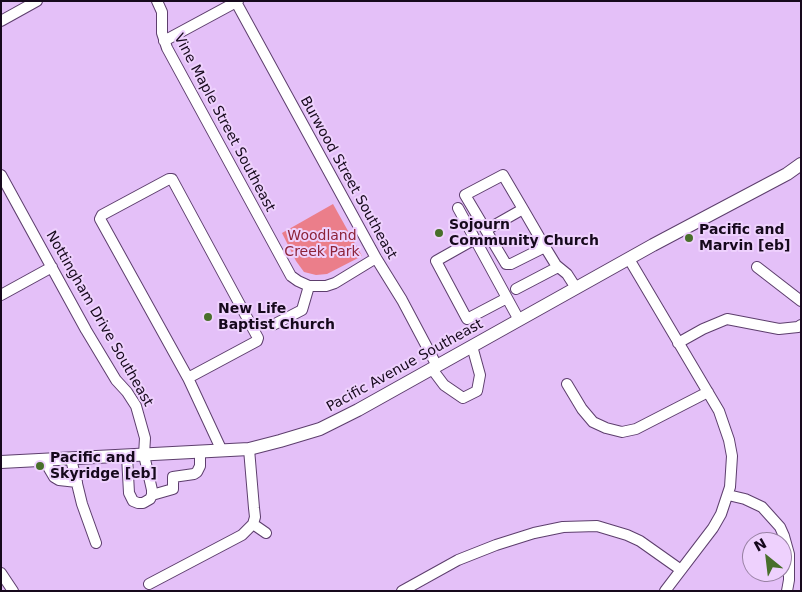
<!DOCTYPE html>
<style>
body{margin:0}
#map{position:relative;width:802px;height:592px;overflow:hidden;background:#e4c0f8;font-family:"DejaVu Sans",sans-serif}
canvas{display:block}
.frame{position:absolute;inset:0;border:2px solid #16091c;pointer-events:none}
.north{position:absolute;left:742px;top:532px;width:50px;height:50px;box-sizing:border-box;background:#eed1fd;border:1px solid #9881a3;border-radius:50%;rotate:331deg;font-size:14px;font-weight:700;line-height:20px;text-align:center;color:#16091c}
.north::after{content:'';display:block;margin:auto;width:18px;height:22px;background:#486f2a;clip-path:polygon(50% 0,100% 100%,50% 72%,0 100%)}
</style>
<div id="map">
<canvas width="802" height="592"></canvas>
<div class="frame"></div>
<div class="north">N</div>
</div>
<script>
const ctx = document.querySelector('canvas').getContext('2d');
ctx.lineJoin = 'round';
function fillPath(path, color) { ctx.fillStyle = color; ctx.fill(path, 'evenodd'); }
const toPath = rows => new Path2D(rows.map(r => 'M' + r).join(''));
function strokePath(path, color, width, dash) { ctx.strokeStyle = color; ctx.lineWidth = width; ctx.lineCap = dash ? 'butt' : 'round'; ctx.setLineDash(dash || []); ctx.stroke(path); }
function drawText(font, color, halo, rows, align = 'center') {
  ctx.font = font + ' "DejaVu Sans",sans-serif'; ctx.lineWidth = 4; ctx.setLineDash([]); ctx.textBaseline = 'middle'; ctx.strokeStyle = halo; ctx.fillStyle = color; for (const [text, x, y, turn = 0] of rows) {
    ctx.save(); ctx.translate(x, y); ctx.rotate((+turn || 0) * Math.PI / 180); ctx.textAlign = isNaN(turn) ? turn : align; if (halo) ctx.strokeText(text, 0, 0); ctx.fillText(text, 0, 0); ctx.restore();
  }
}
fillPath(toPath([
 [333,204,362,256,327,274,316,275,304,272,296,261,282,233]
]), '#eb7e8a');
const minor = toPath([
 [157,1,162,12,162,33,167,48,291,276,298,281,309,286,326,286,335,283,376,258],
 [236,2,376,258,402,300,437,366],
 [1,21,37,1],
 [164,41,238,1],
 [1,175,86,330,116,380,127,392,136,406,145,438,144,455,152,490,152,495,150,499,143,503,138,503,133,501,129,493,127,456],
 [458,208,519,320],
 [486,230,523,209],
 [475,239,436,261,467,319,507,298],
 [545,247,511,264,506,264,465,195,503,175,523,209,545,247,556,265,567,274,576,288],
 [629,259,719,411,729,440,732,456,730,487,721,514,713,528,665,591],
 [757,267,801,301],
 [516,289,558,267],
 [1,295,52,267],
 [273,325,302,310,309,286],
 [678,343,703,329,727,319,779,329,798,327,801,325],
 [432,369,444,385,463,398,477,391,480,375,472,346],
 [188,378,257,341,258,338,172,179,169,179,102,215,100,219,188,378,222,451],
 [567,384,582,409,593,422,606,428,622,432,636,429,708,392],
 [249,449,254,508,255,517,253,524],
 [71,459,82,504,96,543],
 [44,460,54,477,59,480,77,482],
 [152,495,173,489,173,477,194,474,197,472,200,466,200,452],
 [728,495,745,499,762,507,780,527,784,536,789,554,789,580,787,591],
 [1,573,13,591],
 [149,584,242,535,253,524,266,533],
 [402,591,458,560,496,545,534,533,563,527,597,526,627,535,640,541,681,570]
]);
const major = toPath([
 [1,462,249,449,280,441,320,429,358,410,653,245,787,174,801,164]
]);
strokePath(minor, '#5d3e6d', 12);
strokePath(major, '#5d3e6d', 14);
strokePath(minor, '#fff', 10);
strokePath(major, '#fff', 12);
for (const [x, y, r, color] of [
 [439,233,5,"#486f2a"],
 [689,238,5,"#486f2a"],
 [208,317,5,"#486f2a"],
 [40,466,5,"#486f2a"]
]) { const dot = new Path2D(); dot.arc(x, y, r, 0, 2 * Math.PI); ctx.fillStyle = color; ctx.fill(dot); strokePath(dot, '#eed1fd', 2); }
drawText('14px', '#16091c', '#eed1fd', [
 ["Vine Maple Street Southeast",224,123,62],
 ["Burwood Street Southeast",348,178,61],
 ["Nottingham Drive Southeast",99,319,60],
 ["Pacific Avenue Southeast",405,366,-29]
]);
drawText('bold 14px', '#16091c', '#eed1fd', [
 ["Sojourn",449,225],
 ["Community Church",449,241],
 ["Pacific and",699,230],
 ["Marvin [eb]",699,246],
 ["New Life",218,309],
 ["Baptist Church",218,325],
 ["Pacific and",50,458],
 ["Skyridge [eb]",50,474]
], 'left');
drawText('14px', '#8d2339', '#eed1fd', [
 ["Woodland",322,236],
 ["Creek Park",322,252]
]);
</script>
